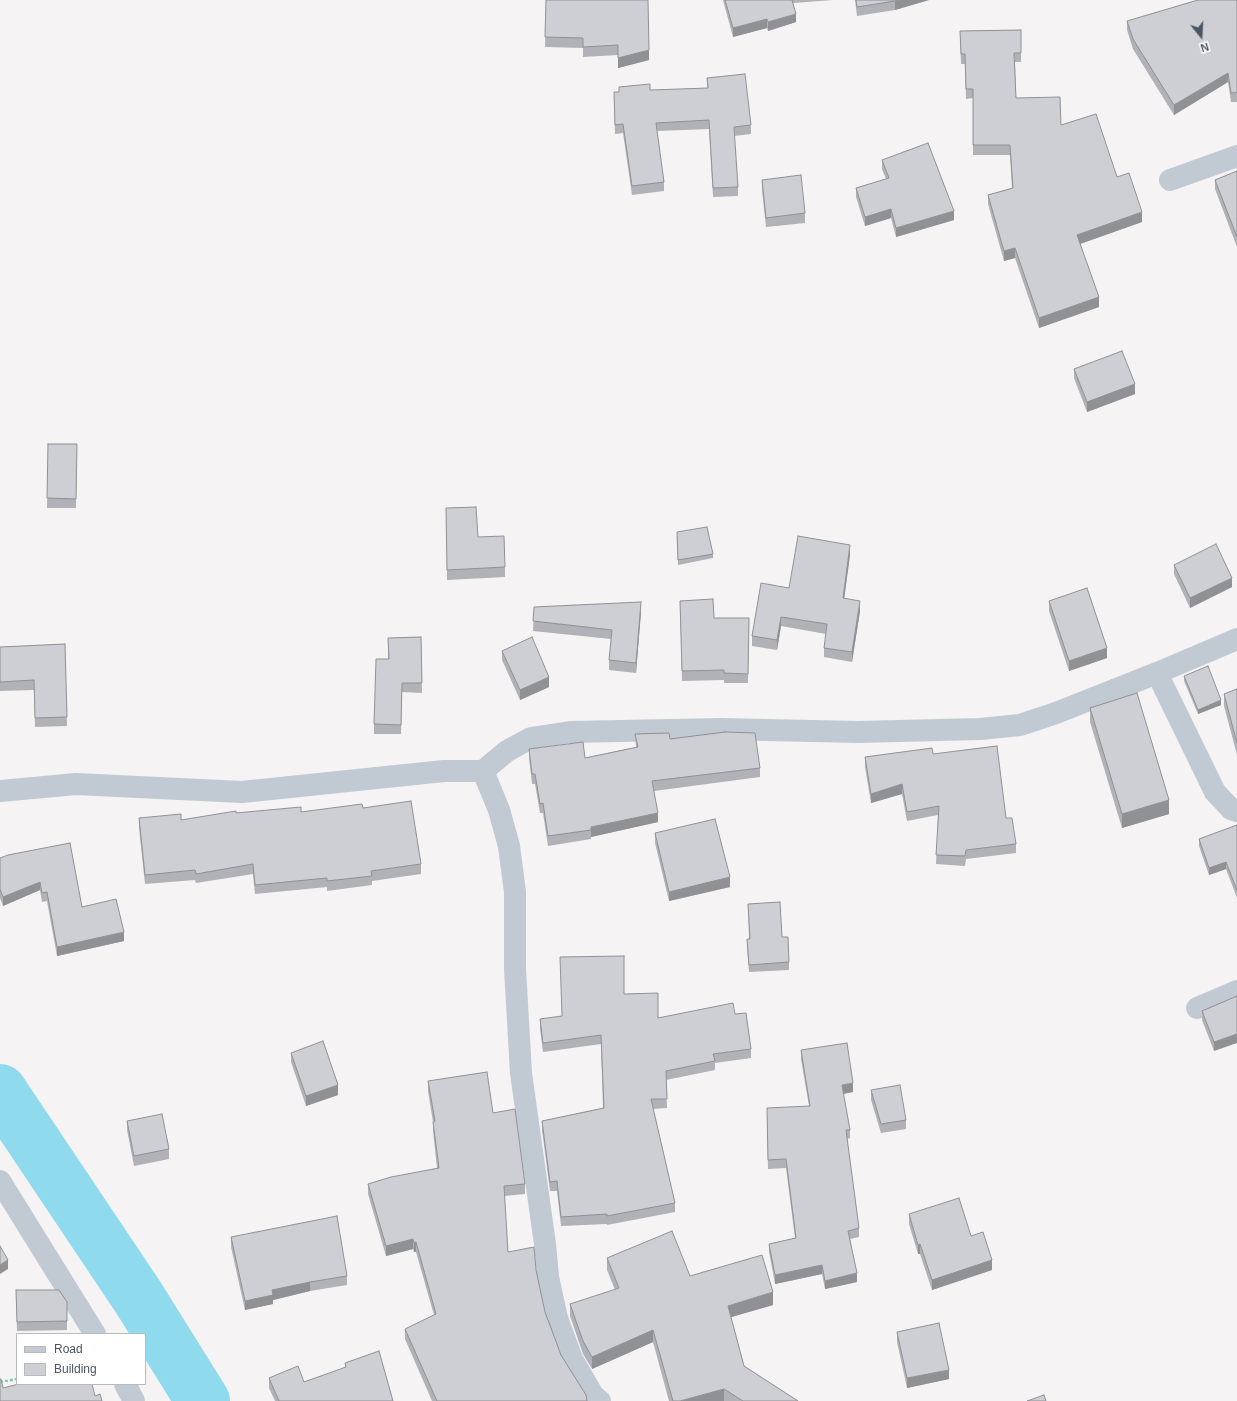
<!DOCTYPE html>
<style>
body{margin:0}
#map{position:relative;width:1237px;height:1401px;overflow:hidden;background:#f5f3f3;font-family:Arial,sans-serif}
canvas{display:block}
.legend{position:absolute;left:16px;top:1333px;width:130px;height:52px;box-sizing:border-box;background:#fff;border:1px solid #b7bbc0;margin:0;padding:5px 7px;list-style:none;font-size:12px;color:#4a5661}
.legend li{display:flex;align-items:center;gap:8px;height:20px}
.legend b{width:20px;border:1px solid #b7bbc0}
.north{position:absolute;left:1181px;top:16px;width:40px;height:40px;-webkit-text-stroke:3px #fff;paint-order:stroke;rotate:162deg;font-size:11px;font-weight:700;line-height:16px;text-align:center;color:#4a5661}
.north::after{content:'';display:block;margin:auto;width:14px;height:18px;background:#4a5661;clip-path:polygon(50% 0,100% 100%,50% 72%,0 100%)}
</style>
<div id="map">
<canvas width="1237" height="1401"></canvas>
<ul class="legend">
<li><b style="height:5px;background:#c1cad2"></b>Road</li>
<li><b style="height:11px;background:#cdcfd5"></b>Building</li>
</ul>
<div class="north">N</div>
</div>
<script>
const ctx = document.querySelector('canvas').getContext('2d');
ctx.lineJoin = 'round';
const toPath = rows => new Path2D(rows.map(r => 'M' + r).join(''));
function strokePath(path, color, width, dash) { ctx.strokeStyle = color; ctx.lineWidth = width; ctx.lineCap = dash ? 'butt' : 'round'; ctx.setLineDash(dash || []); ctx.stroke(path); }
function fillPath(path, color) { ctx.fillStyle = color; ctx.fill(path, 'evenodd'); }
strokePath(toPath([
 [0,1091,138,1297,203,1401]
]), '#90daee', 54);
strokePath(toPath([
 [0,1382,17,1379]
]), '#7ad0a6', 2.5, [3, 2]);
strokePath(toPath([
 [1170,180,1237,156],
 [1157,673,1215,792,1231,809,1237,811],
 [483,771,507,751,531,738,570,732,721,729,858,732,980,729,1020,725,1056,713,1157,673,1237,639],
 [0,791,76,784,242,792,444,771,483,771,499,810,509,846,515,892,515,969,521,1073,545,1244,548,1277,557,1318,572,1359,593,1395,600,1401],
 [1197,1008,1237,991],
 [0,1181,95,1334],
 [125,1384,134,1401]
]), '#c1cad2', 22);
fillPath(toPath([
 [546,0,649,60,618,68,618,55,583,57,583,48,545,47],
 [723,0,833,0,793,3,796,22,768,31,767,28,733,37],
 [855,0,929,0,895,10,857,16],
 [1196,0,1237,0,1237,102,1231,102,1228,82,1174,115,1133,49,1127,30,1127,21,1196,1],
 [1021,30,1021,62,1015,62,1016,98,1061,125,1117,177,1142,222,1080,244,1099,307,1039,328,1015,258,1004,261,988,204,988,195,1012,188,1010,155,973,155,973,98,966,99,965,64,961,64,960,31],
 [707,78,751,125,751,134,734,136,738,187,738,196,713,197,709,129,657,131,664,182,664,191,632,195,623,133,615,134,614,92,707,88],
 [882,160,954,220,896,237,891,218,865,226,856,197,856,188,886,179,882,169],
 [1237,171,1237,247,1215,189,1215,180],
 [762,180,805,213,805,223,766,227,762,190],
 [1074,369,1135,394,1087,412,1074,378],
 [48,444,77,444,76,508,47,508],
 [446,508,478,537,505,567,505,577,447,580],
 [677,532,713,554,713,558,678,565],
 [850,555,844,598,860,611,852,662,824,657,824,648,826,634,781,626,777,650,752,646,752,636,789,588],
 [1174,565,1232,587,1190,608,1174,574],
 [680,601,714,618,749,618,748,683,724,683,724,680,682,681],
 [1049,601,1107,658,1069,671,1049,611],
 [534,607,641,612,636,673,609,670,609,660,611,639,533,631],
 [421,637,422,693,402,692,401,734,374,734,374,724,388,659,388,638],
 [65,644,67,726,35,727,34,690,0,691,0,647],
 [502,651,549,687,520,700,502,660],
 [1184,676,1221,705,1198,714,1184,681],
 [1237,689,1237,755,1224,706,1224,694],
 [1090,708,1169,814,1122,828,1090,722],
 [635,734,670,739,760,768,760,777,654,791,658,822,591,837,591,839,548,846,543,813,540,813,535,784,532,784,529,758,529,749,585,758,636,747],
 [933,754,1006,818,1016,844,1016,853,966,859,965,866,936,864,938,815,907,821,902,794,871,803,865,767,865,757],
 [363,808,421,864,421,874,372,881,372,885,327,891,327,887,255,894,253,874,196,883,195,880,145,884,139,828,139,818,181,820,236,813,301,812],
 [1237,825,1237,898,1226,869,1209,875,1199,846,1199,839],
 [655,833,730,887,669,901,655,843],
 [0,858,82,907,124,941,57,956,47,901,42,902,40,890,3,906,0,898],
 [748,904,789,962,789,970,749,972,747,947,747,939,749,939],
 [624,994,658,1018,735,1014,751,1049,751,1058,715,1063,715,1070,666,1080,667,1108,653,1109,675,1203,675,1212,607,1225,607,1224,561,1226,557,1191,550,1191,542,1130,542,1121,603,1108,601,1044,543,1052,540,1029,540,1019,561,1017],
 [1237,996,1214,1051,1202,1020,1202,1011],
 [801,1050,853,1092,843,1094,850,1130,850,1138,847,1139,859,1228,859,1237,850,1239,857,1282,825,1289,822,1274,775,1284,769,1252,769,1244,795,1238,786,1168,768,1169,767,1117,809,1106,801,1059],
 [291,1053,338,1095,306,1106,291,1062],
 [428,1081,493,1113,525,1184,525,1194,504,1196,508,1252,536,1270,545,1312,561,1355,587,1401,432,1401,405,1339,405,1329,434,1315,416,1252,414,1252,413,1249,386,1256,368,1194,368,1184,437,1168,433,1131,433,1122,428,1091],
 [871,1090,906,1120,906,1129,881,1133,871,1100],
 [127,1121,169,1149,169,1159,134,1166,127,1130],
 [909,1214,971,1236,992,1270,932,1290,920,1254,918,1254,909,1224],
 [231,1237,347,1276,347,1285,310,1291,273,1300,273,1304,245,1310,231,1247],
 [607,1258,690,1276,773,1305,731,1317,744,1366,798,1401,669,1401,653,1342,592,1369,583,1354,570,1316,570,1304,615,1290,607,1270],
 [16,1290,67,1302,67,1330,17,1331],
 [897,1332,949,1379,907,1388,897,1342],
 [345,1363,393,1401,275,1401,269,1388,269,1378,304,1382,345,1368]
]), '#b0b2b7');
fillPath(toPath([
 [900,0,929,0,895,10,895,1],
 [796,14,796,22,768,31,768,22],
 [767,19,767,28,733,37,733,28],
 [649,50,649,60,618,68,618,58],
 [1228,73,1228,82,1174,115,1174,105],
 [891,209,891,218,865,226,865,217],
 [954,211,954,220,896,237,896,228],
 [1142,212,1142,222,1077,245,1077,235],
 [1015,248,1015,258,1004,261,1004,251],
 [1099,297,1099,307,1039,328,1039,318],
 [1135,384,1135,394,1087,412,1087,402],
 [850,545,850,555,843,608,843,598],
 [1232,578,1232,587,1190,608,1190,598],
 [860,601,860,611,852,662,852,652],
 [641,602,641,612,636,673,636,663],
 [781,617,781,626,777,650,777,640],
 [1107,648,1107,658,1069,671,1069,661],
 [549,677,549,687,520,700,520,690],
 [1221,700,1221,705,1198,714,1198,710],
 [902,784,902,794,871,803,871,794],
 [1169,800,1169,814,1122,828,1122,814],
 [658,813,658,822,591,837,591,827],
 [1226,862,1226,869,1209,875,1209,868],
 [730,877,730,887,669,901,669,892],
 [40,882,40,890,3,906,3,897],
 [124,932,124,941,57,956,57,947],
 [1237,1034,1237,1043,1214,1051,1214,1042],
 [853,1083,853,1092,842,1094,842,1085],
 [338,1085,338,1095,306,1106,306,1096],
 [413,1239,413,1249,386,1256,386,1246],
 [416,1242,416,1252,414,1252,414,1243],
 [920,1244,920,1254,918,1254,918,1245],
 [8,1260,8,1269,0,1274,0,1265],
 [992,1260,992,1270,932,1290,932,1280],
 [822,1265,822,1274,775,1284,775,1275],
 [857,1273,857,1282,825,1289,825,1281],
 [310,1282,310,1291,273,1300,273,1304,245,1310,245,1301,272,1290],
 [773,1292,773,1305,728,1318,728,1306],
 [653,1330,653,1342,592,1369,592,1357],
 [949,1370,949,1379,907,1388,907,1378],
 [724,1389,724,1401,680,1401]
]), '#909195');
const building = toPath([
 [546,0,648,0,649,50,618,58,618,45,583,47,583,38,545,37,546,0],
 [725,0,792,0,796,14,768,22,767,19,733,28,725,0],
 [856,0,900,0,895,1,857,7,856,0],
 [1198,0,1237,0,1237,92,1231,93,1228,73,1174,105,1133,39,1127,21,1198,0],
 [1021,30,1021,53,1014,53,1016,98,1060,97,1061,125,1096,114,1117,177,1129,173,1142,212,1077,235,1099,297,1039,318,1015,248,1004,251,988,195,1013,188,1010,145,973,145,973,89,966,89,965,54,961,54,960,31,1021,30],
 [745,74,751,125,734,127,738,187,713,188,709,120,656,123,664,182,632,186,623,124,615,125,614,92,619,92,619,87,650,84,650,90,708,88,707,78,745,74],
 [928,143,954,211,896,228,891,209,865,217,856,188,889,178,882,160,928,143],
 [1237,171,1237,237,1215,180,1237,171],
 [801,175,805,213,766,218,762,180,801,175],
 [1122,351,1135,384,1087,402,1074,369,1122,351],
 [48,444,77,444,76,499,47,498,48,444],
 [476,507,478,537,504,536,505,567,447,570,446,508,476,507],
 [707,527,713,554,678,560,677,532,707,527],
 [798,536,850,545,843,598,860,601,852,652,824,648,827,624,781,617,777,640,752,636,761,583,789,588,798,536],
 [1216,544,1232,578,1190,598,1174,565,1216,544],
 [1087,588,1107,648,1069,661,1049,601,1087,588],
 [713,599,714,618,749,618,748,674,724,673,724,670,682,671,680,601,713,599],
 [641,602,636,663,609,660,612,630,533,621,534,607,641,602],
 [421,637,422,683,402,683,401,725,374,724,376,659,389,659,388,638,421,637],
 [532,637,549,677,520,690,502,651,532,637],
 [65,644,67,717,35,718,34,680,0,682,0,647,65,644],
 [1208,666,1221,700,1198,710,1184,676,1208,666],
 [1237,689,1237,743,1224,694,1237,689],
 [1137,693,1169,800,1122,814,1090,708,1137,693],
 [725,732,755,733,760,768,652,781,658,813,591,827,591,830,548,836,543,803,540,804,535,774,532,774,529,749,583,742,585,758,638,747,635,734,669,733,670,739,725,732],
 [997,746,1006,818,1012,818,1016,844,966,850,965,856,936,855,939,806,907,812,902,784,871,794,865,757,932,748,933,754,997,746],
 [411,801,421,864,371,871,372,876,327,881,327,878,255,885,253,864,196,874,195,870,145,875,139,818,181,814,181,820,236,811,236,813,301,807,301,812,362,804,363,808,411,801],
 [715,819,730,877,669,892,655,833,715,819],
 [1237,825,1237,890,1226,862,1209,868,1199,839,1237,825],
 [70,843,82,907,116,899,124,932,57,947,47,892,42,893,40,882,3,897,0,889,0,858,8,855,70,843],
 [780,902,782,937,788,937,789,962,749,965,747,939,750,939,748,904,780,902],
 [624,956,624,994,658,993,658,1018,733,1003,735,1014,746,1013,751,1049,713,1054,715,1061,666,1071,667,1099,651,1099,675,1203,607,1216,607,1214,561,1217,557,1181,550,1182,542,1121,604,1108,601,1035,543,1043,540,1019,562,1016,560,957,624,956],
 [1237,996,1237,1034,1214,1042,1202,1011,1237,996],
 [323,1041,338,1085,306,1096,291,1053,323,1041],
 [847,1043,853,1083,842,1085,850,1130,846,1130,859,1228,848,1231,857,1273,825,1281,822,1265,775,1275,769,1244,796,1238,786,1159,768,1160,767,1108,810,1106,801,1050,847,1043],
 [487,1072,493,1113,515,1109,525,1184,504,1186,508,1252,534,1247,536,1270,545,1312,561,1355,586,1395,587,1401,437,1401,405,1329,436,1314,416,1242,414,1243,413,1239,386,1246,368,1184,391,1177,439,1168,433,1122,435,1121,428,1081,487,1072],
 [900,1085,906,1120,881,1124,871,1090,900,1085],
 [162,1114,169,1149,134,1156,127,1121,162,1114],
 [959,1198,971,1236,983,1232,992,1260,932,1280,920,1244,918,1245,909,1214,959,1198],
 [337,1216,347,1276,310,1282,272,1290,273,1295,245,1301,231,1237,337,1216],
 [672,1231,690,1276,762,1255,773,1292,728,1306,744,1366,798,1401,743,1401,724,1389,680,1401,673,1401,653,1330,592,1357,583,1341,570,1304,619,1288,607,1258,672,1231],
 [0,1246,8,1260,0,1265,0,1246],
 [16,1290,59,1290,67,1302,67,1321,17,1322,16,1290],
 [939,1323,949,1370,907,1378,897,1332,939,1323],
 [379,1351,393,1401,279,1401,269,1378,298,1366,304,1382,346,1367,345,1363,379,1351],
 [0,1379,1,1379,3,1388,19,1384,92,1384,95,1396,100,1394,102,1401,0,1401,0,1379],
 [1044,1395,1046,1401,1027,1401,1044,1395]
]);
fillPath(building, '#cdcfd5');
strokePath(building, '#909195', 1);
</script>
